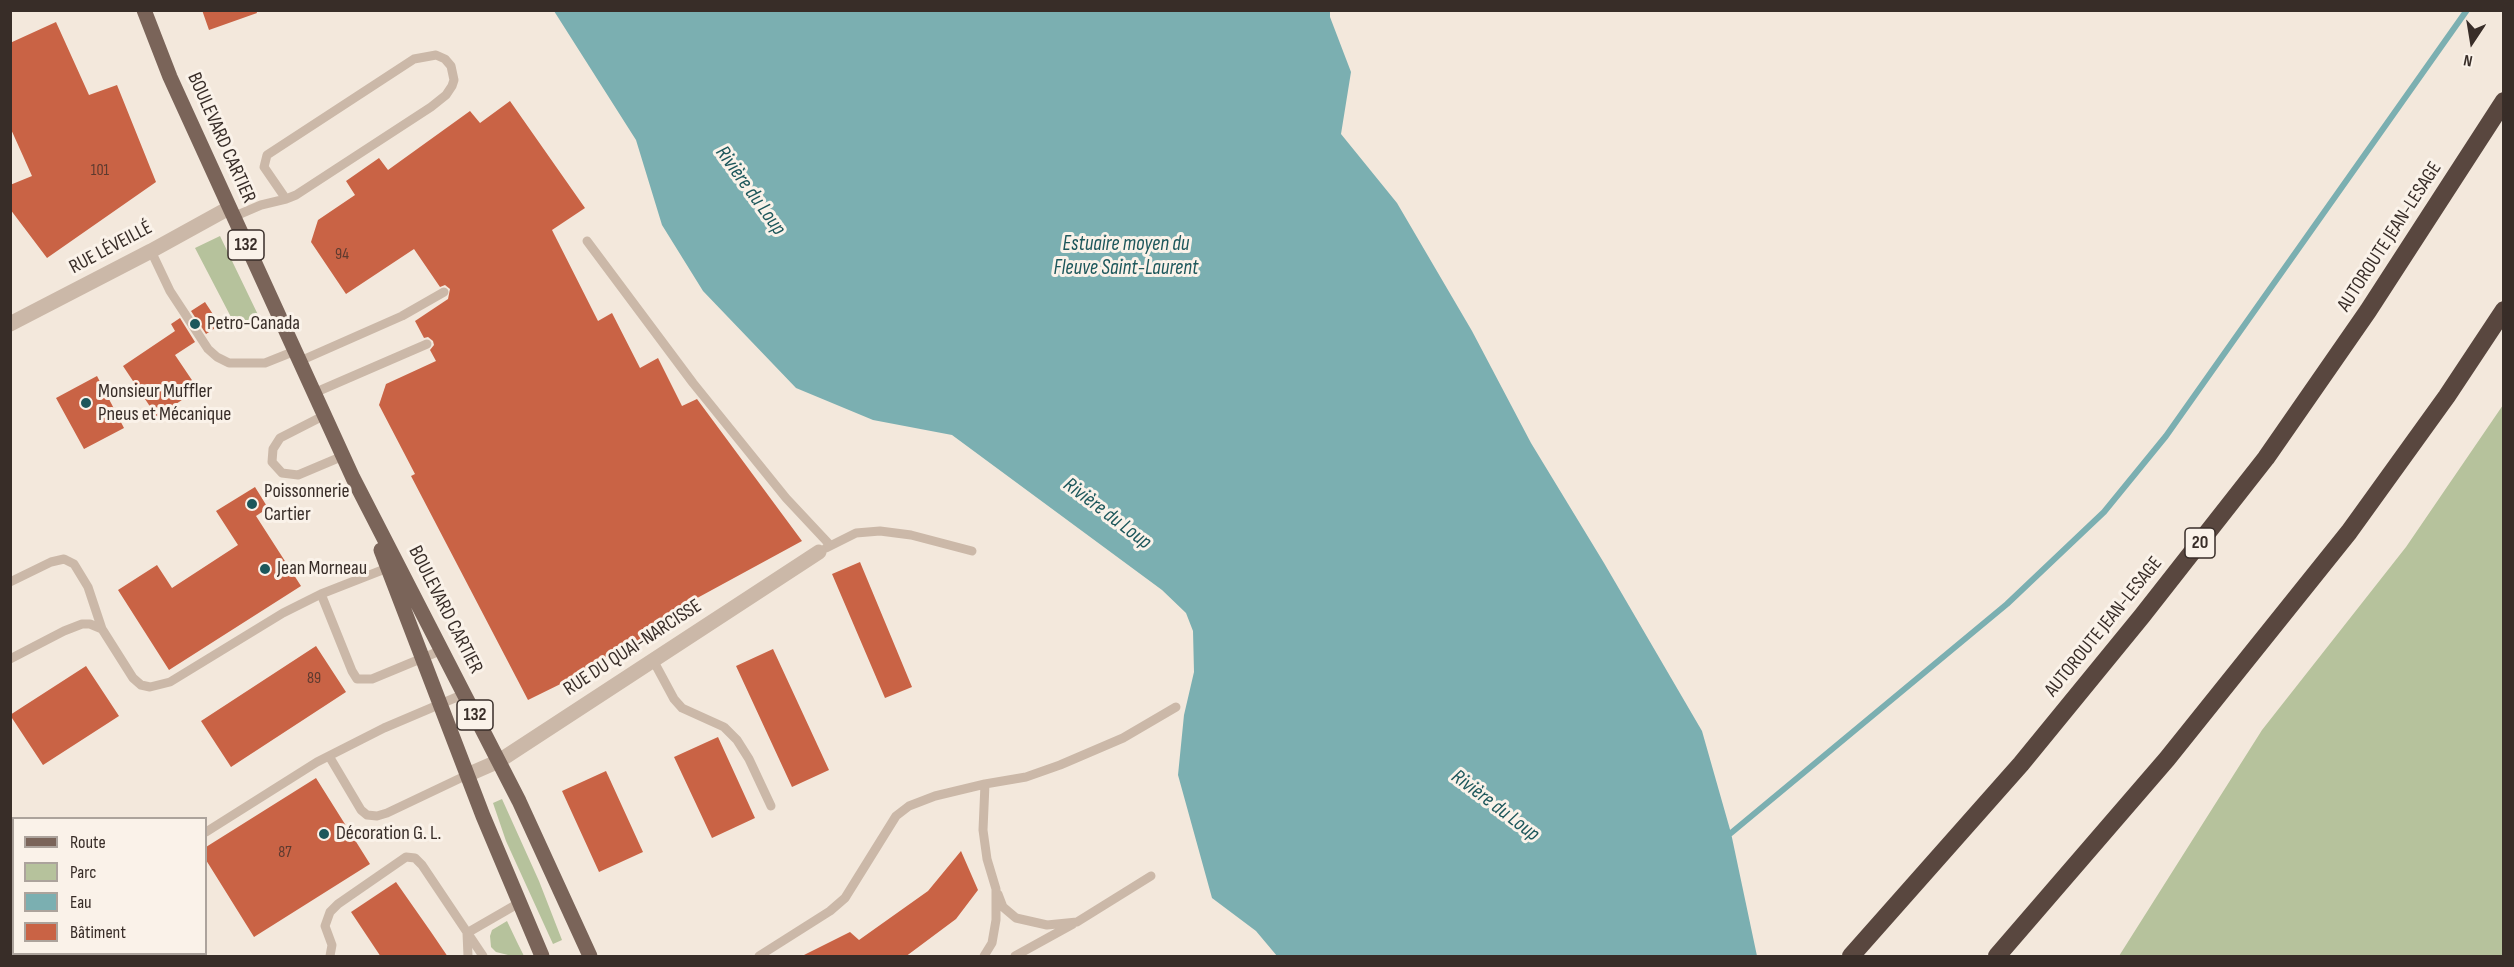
<!DOCTYPE html>
<meta charset="utf-8">
<style>
body{margin:0}
#map{position:relative;width:2514px;height:967px;overflow:hidden;background:#f3e8dc;font-family:"Sofia Sans Condensed",sans-serif}
canvas{display:block}
.frame{position:absolute;inset:0;border:12px solid #382d28;pointer-events:none}
.legend{position:absolute;left:12px;top:817px;width:195px;height:138px;box-sizing:border-box;background:#faf2e9;border:2px solid #aca39c;margin:0;padding:8px 10px;list-style:none;font-size:18px;color:#382d28}
.legend li{display:flex;align-items:center;gap:12px;height:30px}
.legend b{width:30px;border:2px solid #aca39c}
.north{position:absolute;left:2442px;top:12px;width:60px;height:60px;-webkit-text-stroke:4px #faf2e9;paint-order:stroke;rotate:192deg;font-size:16px;font-weight:700;line-height:24px;text-align:center;color:#382d28}
.north::after{content:'';display:block;margin:auto;width:21px;height:27px;background:#382d28;clip-path:polygon(50% 0,100% 100%,50% 72%,0 100%)}
</style>
<div id="map">
<canvas width="2514" height="967"></canvas>
<div class="frame"></div>
<ul class="legend">
<li><b style="height:8px;background:#7a6459"></b>Route</li>
<li><b style="height:16px;background:#b6c29c"></b>Parc</li>
<li><b style="height:16px;background:#7bafb1"></b>Eau</li>
<li><b style="height:16px;background:#c96345"></b>Bâtiment</li>
</ul>
<div class="north">N</div>
</div>
<script>
const ctx = document.querySelector('canvas').getContext('2d');
ctx.lineJoin = 'round';
function fillPath(path, color) { ctx.fillStyle = color; ctx.fill(path, 'evenodd'); }
const toPath = rows => new Path2D(rows.map(r => 'M' + r).join(''));
function strokePath(path, color, width, dash) { ctx.strokeStyle = color; ctx.lineWidth = width; ctx.lineCap = dash ? 'butt' : 'round'; ctx.setLineDash(dash || []); ctx.stroke(path); }
function drawText(font, color, halo, rows, align = 'center') {
  ctx.font = font + ' "Sofia Sans Condensed",sans-serif'; ctx.lineWidth = 6; ctx.setLineDash([]); ctx.textBaseline = 'middle'; ctx.strokeStyle = halo; ctx.fillStyle = color; for (const [text, x, y, turn = 0] of rows) {
    ctx.save(); ctx.translate(x, y); ctx.rotate((+turn || 0) * Math.PI / 180); ctx.textAlign = isNaN(turn) ? turn : align; if (halo) ctx.strokeText(text, 0, 0); ctx.fillText(text, 0, 0); ctx.restore();
  }
}
fillPath(toPath([
 [220,236,261,321,252,325,232,319,195,248],
 [2503,405,2503,956,2119,956,2262,730,2406,547],
 [502,799,539,881,562,940,553,944,506,841,493,803],
 [507,921,517,942,524,956,512,956,496,952,491,947,490,936,492,930]
]), '#b6c29c');
fillPath(toPath([
 [554,11,1330,11,1330,17,1351,72,1341,134,1397,203,1472,331,1531,443,1604,563,1702,731,1731,833,1757,956,1277,956,1256,931,1212,898,1178,775,1184,715,1194,672,1193,631,1186,613,1162,590,952,435,873,420,796,388,703,291,662,225,636,140]
]), '#7bafb1');
strokePath(toPath([
 [1731,833,2007,604,2104,512,2166,436,2467,10]
]), '#7bafb1', 6);
fillPath(toPath([
 [202,10,256,10,257,13,209,30],
 [56,22,89,95,117,85,156,182,47,258,10,209,10,185,32,176,10,127,10,43],
 [510,101,585,208,552,230,598,321,612,313,640,368,658,358,682,406,697,399,802,541,688,603,692,613,649,634,652,639,528,700,411,476,415,474,379,405,386,384,436,361,430,350,434,345,433,341,428,337,424,338,415,321,448,299,450,289,445,285,440,287,414,249,346,294,311,242,318,220,355,195,346,181,379,158,388,170,470,111,480,123],
 [205,302,220,325,206,334,191,311],
 [180,318,195,342,175,355,198,389,157,417,123,366,175,331,171,324],
 [97,376,124,428,84,449,56,398],
 [255,487,268,508,256,516,301,586,169,670,118,590,157,565,172,588,238,545,216,511],
 [860,562,912,687,885,698,832,574],
 [316,646,346,692,231,767,201,721],
 [773,649,829,770,792,787,736,666],
 [86,666,119,716,43,765,10,715],
 [718,737,755,818,712,838,674,757],
 [606,771,643,852,599,872,562,791],
 [316,778,370,864,254,937,206,860,206,847],
 [961,851,978,890,956,919,905,957,800,957,850,932,859,940,928,891],
 [396,882,431,932,448,957,381,957,351,912]
]), '#c96345');
strokePath(toPath([
 [233,217,261,205,286,199,296,195,431,107,446,95,452,86,454,80,451,66,445,59,436,55,414,59,267,155,264,167,286,199],
 [587,241,693,383,786,498,830,545],
 [151,251,170,291,208,349,217,357,229,363,265,363,295,351],
 [300,361,402,316,444,292],
 [314,393,427,344],
 [325,415,280,438,273,449,272,462,282,473,298,475,343,456],
 [826,548,856,533,880,531,911,535,972,551],
 [390,567,321,594,352,671,357,679,372,679,442,650],
 [10,582,51,562,64,559,74,564,88,587,102,629,133,678,141,685,150,687,170,682,283,613,321,594],
 [10,659,64,631,82,624,90,624,102,629],
 [653,660,674,699,682,708,724,727,737,740,749,759,771,806],
 [329,756,361,810,367,815,377,816,387,813,467,775],
 [985,784,1026,777,1060,765,1123,738,1176,707],
 [206,832,317,762,384,728,464,694],
 [998,894,1003,907,1016,918,1047,925,1077,922,1151,876],
 [330,956,332,945,325,926,330,912,338,904,406,857,415,858,422,865,483,956],
 [468,956,467,933,519,903],
 [759,956,830,911,845,898,896,816,909,806,935,796,985,784,983,830,987,859,996,889,996,920,992,943,984,956],
 [1015,956,1073,924]
]), '#cbb8a8', 9);
strokePath(toPath([
 [10,324,151,251,229,208],
 [467,775,499,761,819,552]
]), '#cbb8a8', 15);
strokePath(toPath([
 [144,10,170,77,353,478,519,801,590,956],
 [381,550,483,816,542,956]
]), '#7a6459', 15);
strokePath(toPath([
 [1851,956,2021,764,2142,616,2266,458,2368,311,2504,101],
 [1997,956,2167,759,2349,532,2447,396,2504,310]
]), '#59473f', 18);
for (const [x, y, r, color] of [
 [195,324,6,"#1d575b"],
 [86,403,6,"#1d575b"],
 [252,504,6,"#1d575b"],
 [265,569,6,"#1d575b"],
 [324,834,6,"#1d575b"]
]) { const dot = new Path2D(); dot.arc(x, y, r, 0, 2 * Math.PI); ctx.fillStyle = color; ctx.fill(dot); strokePath(dot, '#faf2e9', 2); }
drawText('16px', '#5c3a2f', null, [
 ["101",100,171],
 ["94",342,255],
 ["89",314,679],
 ["87",285,853]
]);
for (const [x, y, w] of [
 [246,245,36],
 [2200,543,30],
 [475,715,36]
]) { const box = new Path2D(); box.roundRect(x - w / 2, y - 15, w, 30, 4.5); ctx.fillStyle = '#faf2e9'; ctx.fill(box); strokePath(box, '#382d28', 1.5); }
drawText('bold 18px', '#382d28', null, [
 ["132",246,245],
 ["20",2200,543],
 ["132",475,715]
]);
drawText('20px', '#382d28', '#faf2e9', [
 ["BOULEVARD CARTIER",221,138,66],
 ["AUTOROUTE JEAN-LESAGE",2390,237,-57],
 ["RUE LÉVEILLÉ",111,248,-28],
 ["BOULEVARD CARTIER",445,610,63],
 ["AUTOROUTE JEAN-LESAGE",2104,627,-51],
 ["RUE DU QUAI-NARCISSE",633,648,-33]
]);
drawText('20px', '#382d28', '#faf2e9', [
 ["Petro-Canada",207,324],
 ["Monsieur Muffler",98,392],
 ["Pneus et Mécanique",98,415],
 ["Poissonnerie",264,492],
 ["Cartier",264,515],
 ["Jean Morneau",277,569],
 ["Décoration G. L.",336,834]
], 'left');
drawText('italic 21px', '#1d575b', '#faf2e9', [
 ["Rivière du Loup",750,191,54],
 ["Estuaire moyen du",1126,245],
 ["Fleuve Saint-Laurent",1126,269],
 ["Rivière du Loup",1107,514,37],
 ["Rivière du Loup",1495,806,37]
]);
</script>
